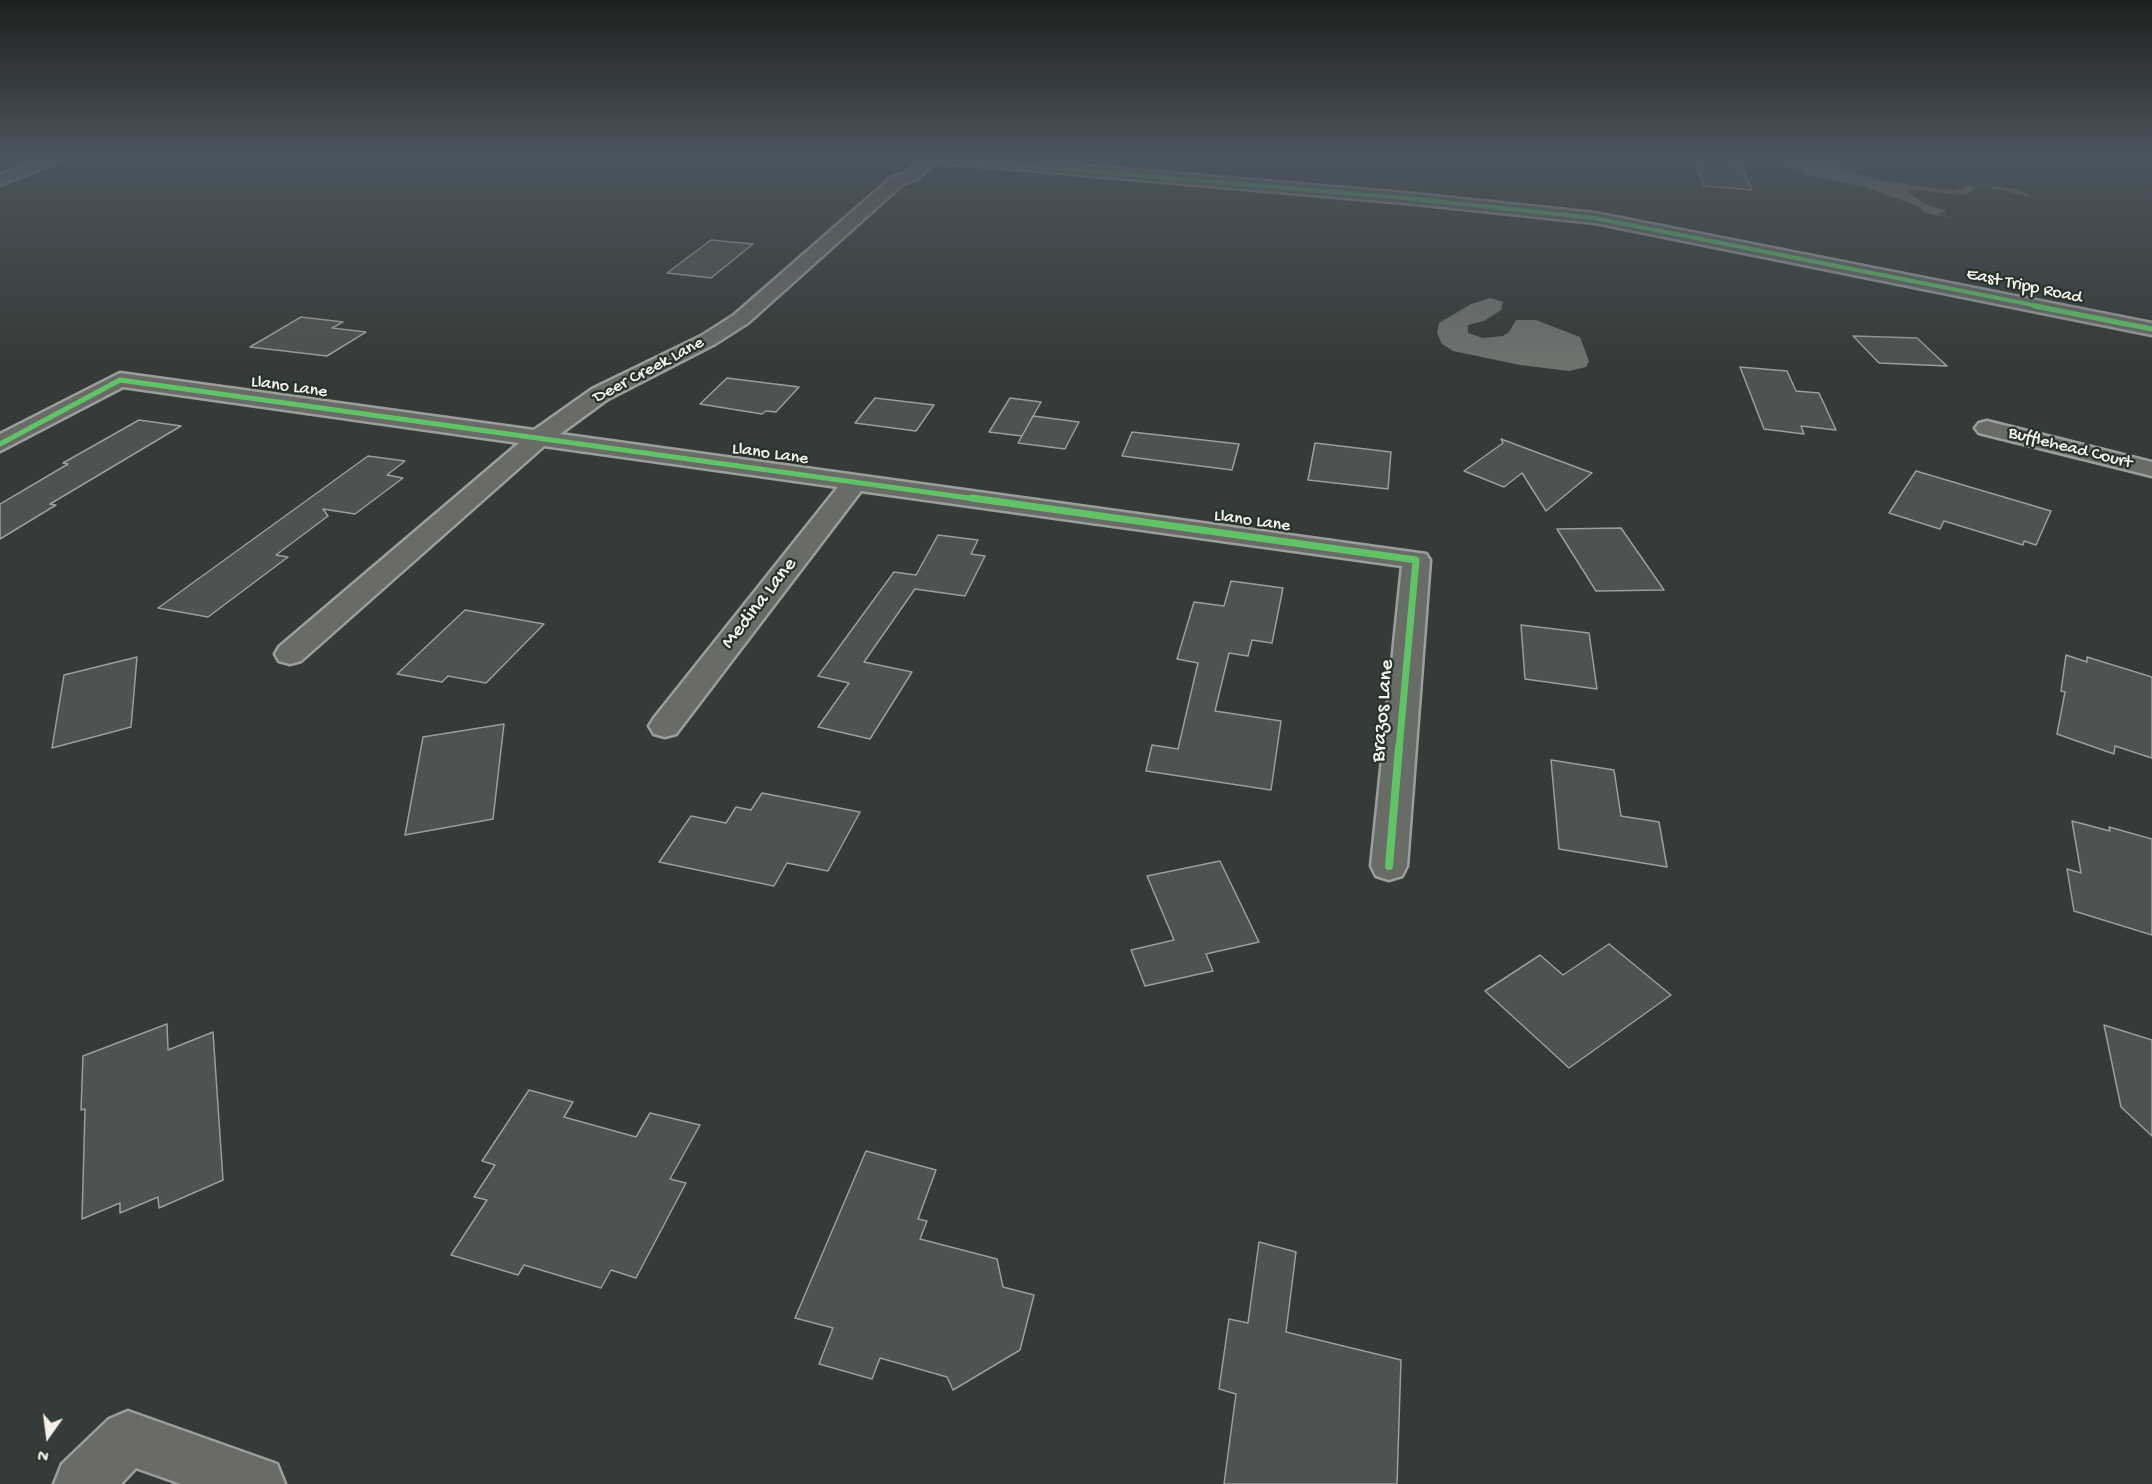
<!DOCTYPE html>
<style>
body{margin:0}
#map{position:relative;width:2152px;height:1484px;overflow:hidden;background:#353b38;font-family:"Gochi Hand",sans-serif}
canvas{display:block}
.north{position:absolute;left:18px;top:1406px;width:60px;height:60px;-webkit-text-stroke:4px #26332d;paint-order:stroke;rotate:194deg;font-size:16px;font-weight:700;line-height:24px;text-align:center;color:#f4f1e8}
.north::after{content:'';display:block;margin:auto;width:21px;height:27px;background:#f4f1e8;clip-path:polygon(50% 0,100% 100%,50% 72%,0 100%)}
</style>
<div id="map">
<canvas width="2152" height="1484"></canvas>
<div class="north">N</div>
</div>
<script>
const ctx = document.querySelector('canvas').getContext('2d');
ctx.lineJoin = 'round';
function fillPath(path, color) { ctx.fillStyle = color; ctx.fill(path, 'evenodd'); }
const toPath = rows => new Path2D(rows.map(r => 'M' + r).join(''));
function strokePath(path, color, width, dash) { ctx.strokeStyle = color; ctx.lineWidth = width; ctx.lineCap = dash ? 'butt' : 'round'; ctx.setLineDash(dash || []); ctx.stroke(path); }
function drawText(font, color, halo, rows, align = 'center') {
  ctx.font = font + ' "Gochi Hand",sans-serif'; ctx.lineWidth = 4.5; ctx.setLineDash([]); ctx.textBaseline = 'middle'; ctx.strokeStyle = halo; ctx.fillStyle = color; for (const [text, x, y, turn = 0] of rows) {
    ctx.save(); ctx.translate(x, y); ctx.rotate((+turn || 0) * Math.PI / 180); ctx.textAlign = isNaN(turn) ? turn : align; if (halo) ctx.strokeText(text, 0, 0); ctx.fillText(text, 0, 0); ctx.restore();
  }
}
fillPath(toPath([
 [1770,157,1844,157,1838,162,1845,167,1843,170,1879,180,1954,191,1967,186,2005,187,2019,190,2031,197,1987,187,1973,187,1974,190,1964,195,1912,190,1908,192,1925,204,1947,211,1937,214,1954,218,1925,213,1918,206,1864,187,1811,176],
 [1490,298,1503,302,1501,310,1484,321,1468,325,1468,333,1483,338,1503,336,1509,332,1516,320,1536,320,1580,337,1589,361,1586,367,1569,371,1520,365,1453,351,1442,344,1437,333,1439,323,1471,304]
]), '#6d736d');
const building = toPath([
 [1693,157,1739,161,1752,190,1704,186,1693,157],
 [711,240,753,244,711,278,667,273,711,240],
 [301,317,343,322,332,328,366,332,327,356,250,347,301,317],
 [1853,336,1917,338,1947,366,1879,363,1853,336],
 [1740,367,1787,371,1796,391,1819,393,1836,430,1801,426,1804,434,1764,429,1740,367],
 [727,378,799,387,776,412,766,411,762,414,700,404,727,378],
 [875,398,934,405,916,431,855,423,875,398],
 [1010,398,1041,402,1022,436,989,432,1010,398],
 [1033,416,1079,422,1065,449,1018,443,1033,416],
 [139,420,181,426,50,504,56,505,0,539,0,504,68,464,63,463,139,420],
 [1132,432,1239,444,1232,470,1122,456,1132,432],
 [1501,439,1592,473,1546,511,1522,473,1504,487,1464,471,1503,443,1501,439],
 [1315,443,1391,452,1388,489,1308,480,1315,443],
 [368,456,405,461,387,475,403,478,355,514,323,509,328,516,276,555,288,557,208,617,158,608,368,456],
 [1916,471,2051,511,2036,545,2024,541,2023,545,1944,521,1940,529,1889,513,1916,471],
 [1621,528,1664,590,1596,591,1557,529,1621,528],
 [938,535,978,540,971,554,985,556,965,596,915,589,864,662,912,672,870,739,818,727,849,683,818,676,894,572,916,575,938,535],
 [1231,581,1283,588,1272,643,1252,640,1248,656,1229,653,1215,711,1281,721,1271,790,1146,771,1152,745,1178,749,1198,663,1177,659,1194,602,1224,606,1231,581],
 [465,610,544,624,486,683,448,676,442,682,397,674,465,610],
 [1521,625,1589,633,1597,689,1525,679,1521,625],
 [2066,655,2087,662,2087,657,2152,677,2152,758,2115,746,2114,754,2057,734,2065,692,2061,691,2066,655],
 [137,657,131,727,52,748,64,675,137,657],
 [504,724,493,819,405,835,423,737,504,724],
 [1551,760,1614,770,1621,816,1659,822,1667,867,1559,849,1551,760],
 [762,793,860,812,828,871,787,863,774,886,659,862,691,816,726,823,736,807,751,810,762,793],
 [2072,821,2110,831,2109,827,2152,839,2152,935,2074,911,2067,869,2081,873,2072,821],
 [1220,861,1259,942,1206,954,1213,971,1145,986,1131,950,1174,940,1147,876,1220,861],
 [1609,944,1671,995,1569,1068,1485,991,1540,955,1563,975,1609,944],
 [167,1024,168,1050,213,1032,223,1180,159,1208,158,1197,120,1213,120,1203,82,1219,85,1109,81,1110,83,1056,167,1024],
 [2104,1025,2152,1040,2152,1136,2121,1107,2104,1025],
 [529,1090,573,1102,564,1117,636,1137,650,1113,700,1125,670,1179,686,1183,636,1278,611,1270,601,1288,524,1265,518,1275,451,1255,487,1200,474,1197,495,1165,482,1161,529,1090],
 [866,1151,936,1170,918,1219,927,1221,920,1239,997,1259,1003,1287,1034,1295,1020,1350,953,1390,947,1377,880,1358,872,1379,819,1364,833,1328,795,1318,866,1151],
 [1259,1242,1296,1252,1286,1332,1401,1360,1397,1484,1224,1484,1236,1394,1219,1389,1229,1319,1248,1323,1259,1242]
]);
fillPath(building, '#4e5250');
strokePath(building, '#9c9e9b', 1.5);
const minor = toPath([
 [49,157,71,157,0,185,0,175,49,157],
 [919,157,984,157,1415,194,1595,213,2152,323,2152,335,1595,223,1415,204,935,162,917,179,903,184,748,323,715,344,608,399,560,434,1426,554,1430,560,1407,866,1402,876,1389,880,1376,876,1371,866,1402,566,861,491,676,734,665,737,654,734,649,726,654,718,838,487,544,446,301,661,290,664,279,661,275,654,279,647,519,443,123,387,0,451,0,434,120,373,534,430,592,389,701,336,734,315,891,178,905,173,920,160,919,157],
 [1987,421,2152,462,2152,476,1979,433,1975,428,1979,423,1987,421],
 [128,1411,277,1464,285,1484,181,1484,136,1468,121,1484,54,1484,62,1464,109,1419,128,1411]
]);
strokePath(minor, '#9c9e9b', 5);
fillPath(minor, '#686b66');
strokePath(toPath([
 [926,157,1415,199,1595,218,2043,307]
]), '#61c268', 4);
strokePath(toPath([
 [2035,306,2152,329],
 [0,444,120,380,983,500]
]), '#61c268', 5);
strokePath(toPath([
 [972,498,1416,560,1399,749]
]), '#61c268', 7);
strokePath(toPath([
 [1389,866,1399,747]
]), '#61c268', 8);
const sky = ctx.createLinearGradient(0, 0, 0, 365);
sky.addColorStop(0, '#1d201f');
sky.addColorStop(0.43, '#4b555e');
sky.addColorStop(1, '#4b555e00');
ctx.fillStyle = sky;
ctx.fillRect(0, 0, 2152, 365);
drawText('18px', '#f4f1e8', '#26332d', [
 ["East Tripp Road",2024,287,12],
 ["Deer Creek Lane",649,371,-28],
 ["Llano Lane",289,388,8],
 ["Bufflehead Court",2070,449,14],
 ["Llano Lane",770,455,8],
 ["Llano Lane",1252,522,8]
]);
drawText('21px', '#f4f1e8', '#26332d', [
 ["Medina Lane",760,604,-52],
 ["Brazos Lane",1384,711,-85]
]);
</script>
